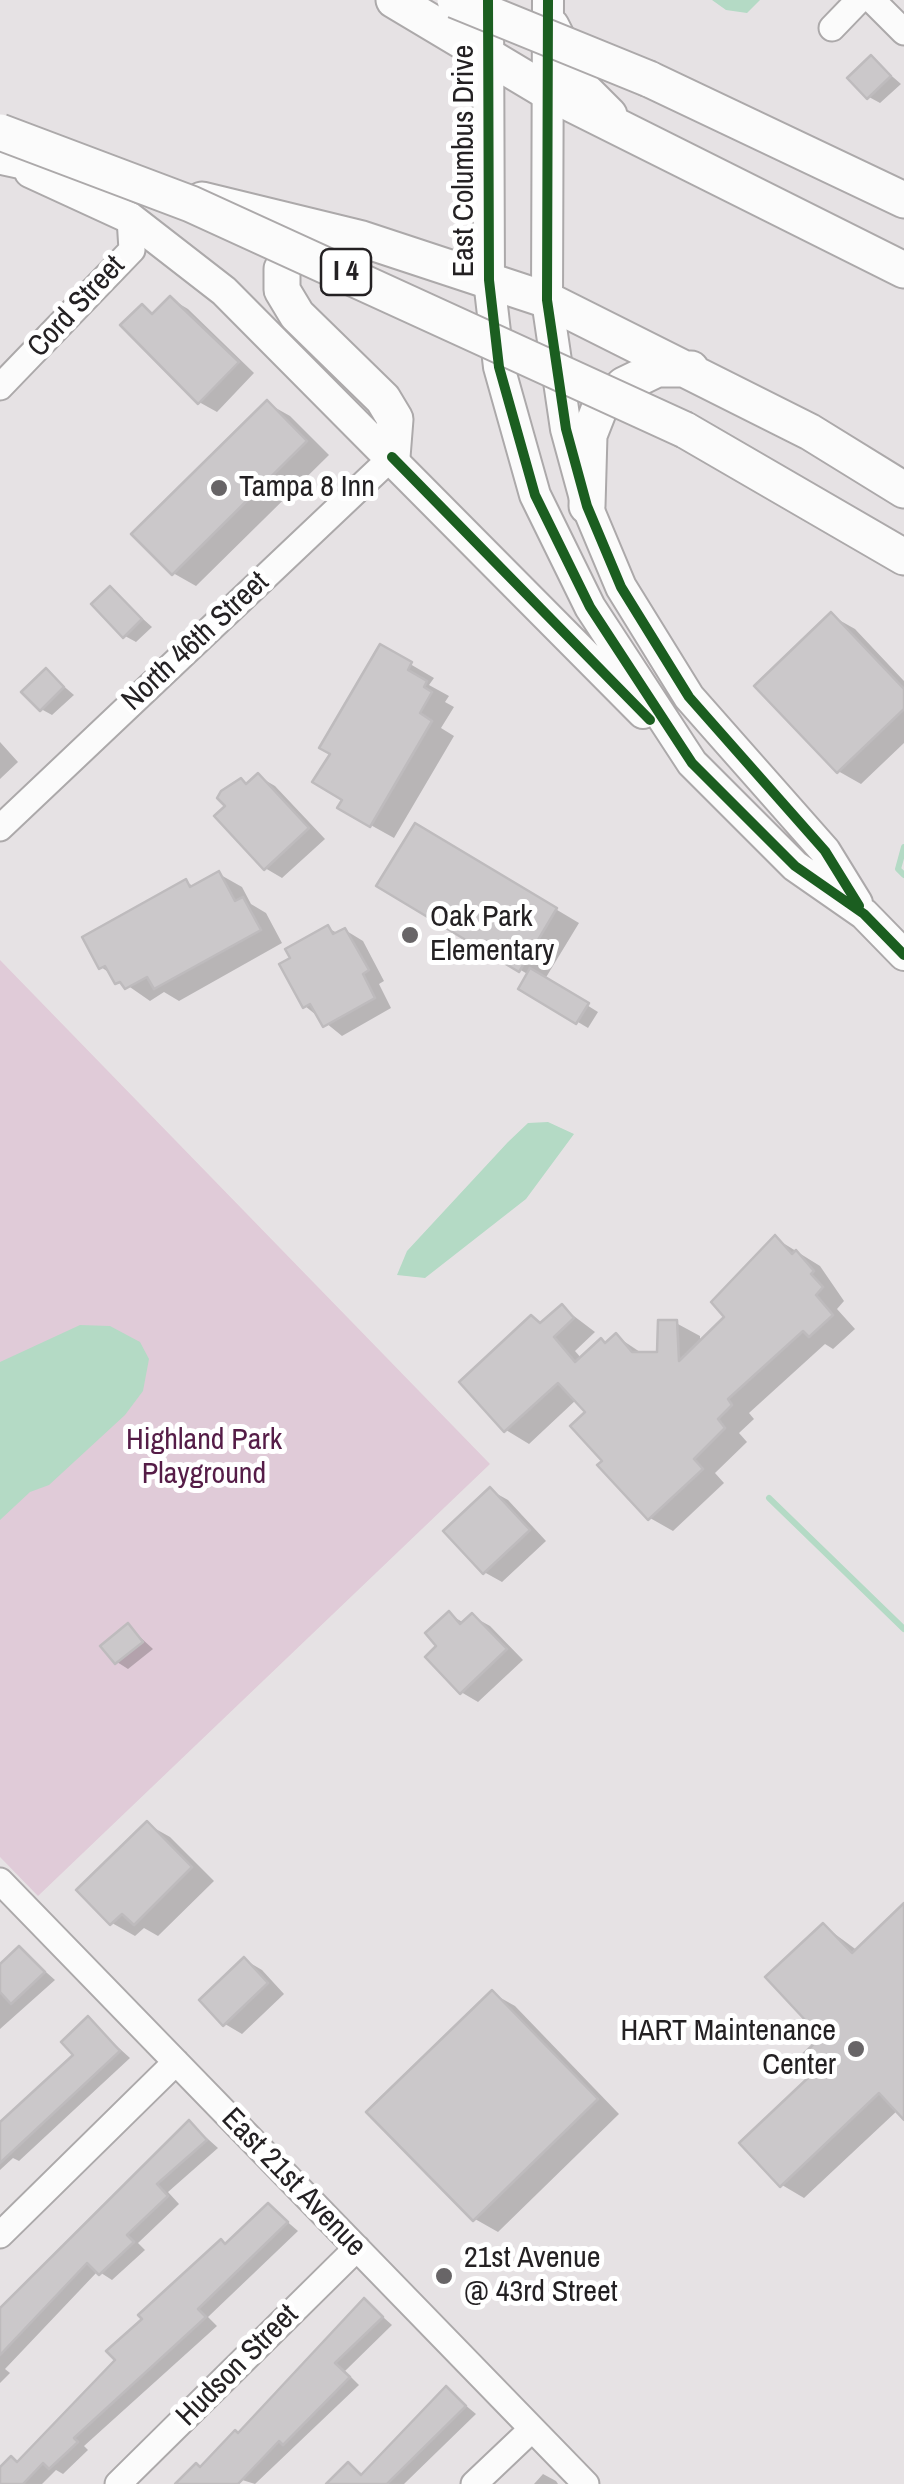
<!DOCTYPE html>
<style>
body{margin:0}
canvas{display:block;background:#e6e2e4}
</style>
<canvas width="904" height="2484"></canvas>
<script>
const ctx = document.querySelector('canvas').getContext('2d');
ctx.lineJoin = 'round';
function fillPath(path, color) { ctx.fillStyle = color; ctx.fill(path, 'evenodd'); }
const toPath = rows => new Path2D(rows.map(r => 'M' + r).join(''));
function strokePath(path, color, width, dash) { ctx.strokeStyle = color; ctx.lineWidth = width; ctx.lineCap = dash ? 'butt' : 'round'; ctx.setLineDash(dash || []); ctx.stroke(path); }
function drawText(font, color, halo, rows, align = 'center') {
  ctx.font = font + ' "Archivo Narrow",sans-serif'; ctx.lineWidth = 10; ctx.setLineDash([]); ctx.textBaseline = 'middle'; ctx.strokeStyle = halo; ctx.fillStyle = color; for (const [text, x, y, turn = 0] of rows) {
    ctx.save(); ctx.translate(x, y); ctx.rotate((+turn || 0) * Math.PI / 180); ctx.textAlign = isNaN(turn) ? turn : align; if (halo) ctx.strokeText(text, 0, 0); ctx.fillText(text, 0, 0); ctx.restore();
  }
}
fillPath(toPath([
 [0,960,490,1464,38,1896,0,1857]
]), '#e0cbd8');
fillPath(toPath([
 [712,0,760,0,747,13,726,10],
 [548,1122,574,1134,526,1199,425,1278,397,1275,407,1251,508,1142,528,1123],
 [80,1325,110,1326,140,1342,149,1359,143,1391,125,1415,49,1485,30,1492,0,1520,0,1362]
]), '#b4dac5');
fillPath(toPath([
 [871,58,901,84,880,103,869,97],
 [171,299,188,309,254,373,217,412,199,402,142,307,155,315],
 [267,403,290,416,329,455,196,586,173,573],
 [110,589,152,627,136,642,125,636],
 [832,616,855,629,904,681,904,743,861,784,838,771],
 [381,647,434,678,429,685,449,696,445,702,454,707,441,728,454,736,394,838,340,808,346,799,333,754],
 [46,671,74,695,52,715,41,709],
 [0,742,18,762,0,779],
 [258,776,275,786,325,839,282,878,265,868,248,786],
 [416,826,579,923,545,979,598,1012,588,1028,521,988,529,975,380,885],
 [219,874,242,887,251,904,266,913,282,943,179,1001,164,992,150,1001,101,967,186,882,195,887],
 [328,928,339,934,345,930,363,941,384,981,379,984,391,1008,342,1036,305,1006],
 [775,1238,820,1266,844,1301,837,1309,855,1329,833,1349,825,1344,749,1413,754,1419,739,1433,747,1442,715,1473,724,1483,673,1531,650,1518,605,1461,588,1412,576,1400,529,1444,506,1430,462,1383,532,1318,543,1324,562,1307,595,1332,575,1351,582,1359,616,1336,643,1354,660,1355,676,1323,700,1336,700,1344,728,1317,742,1276,739,1272],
 [490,1490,508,1500,546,1541,502,1582,484,1572],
 [449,1614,464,1623,472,1616,490,1626,523,1660,478,1702,461,1692,440,1646],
 [128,1626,153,1649,128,1669,117,1662],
 [147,1824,170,1837,214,1881,158,1936,144,1928,135,1936,112,1923],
 [904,1907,904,2116,898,2110,804,2198,782,2185,824,2038,824,1926,858,1951],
 [20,1949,55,1980,0,2029,0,1967],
 [245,1960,262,1970,284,1994,242,2034,225,2024],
 [492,1993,515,2006,619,2114,498,2232,475,2219],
 [88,2020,130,2058,19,2161,13,2158,0,2170,0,2127,77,2055],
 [190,2123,218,2148,168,2192,179,2204,138,2243,145,2250,112,2280,98,2271,5,2369,10,2373,0,2383,0,2310],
 [269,2206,298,2231,208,2317,217,2326,84,2446,88,2450,63,2474,56,2470,42,2484,0,2484,0,2470,19,2464],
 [365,2301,392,2325,345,2371,359,2385,255,2484,239,2479,234,2484,178,2484,239,2435],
 [446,2389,476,2414,404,2484,337,2484,349,2465,364,2475],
 [543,2474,556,2481,558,2484,534,2484]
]), '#0003');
strokePath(toPath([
 [904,847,898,869,904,875],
 [769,1498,904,1629]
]), '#b4dac5', 6);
const building = toPath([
 [871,55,891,76,867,99,847,78,871,55],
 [170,296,239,362,198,404,120,325,142,304,152,314,170,296],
 [267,400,307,441,172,575,131,534,267,400],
 [110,586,142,619,123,638,91,604,110,586],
 [831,612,904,689,904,709,837,773,754,686,831,612],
 [380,644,412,662,408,670,427,681,424,687,432,692,420,713,432,721,370,827,337,808,342,800,312,782,330,754,319,748,380,644],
 [46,668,64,687,40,711,21,692,46,668],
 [258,773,309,828,264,870,214,816,225,806,217,798,221,791,241,778,246,784,258,773],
 [415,823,557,908,519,972,376,886,415,823],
 [219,871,235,901,243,897,261,930,154,989,147,977,125,989,120,982,115,984,105,966,99,969,82,937,186,879,190,887,219,871],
 [328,925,333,934,345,928,369,970,363,974,375,998,323,1027,310,1004,303,1008,279,964,290,958,285,949,328,925],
 [530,968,589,1003,576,1024,518,989,530,968],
 [775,1235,792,1254,796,1250,814,1271,811,1274,823,1287,816,1295,833,1315,809,1337,803,1331,728,1399,732,1405,718,1419,725,1428,694,1459,703,1469,648,1520,597,1465,602,1461,570,1426,585,1412,558,1383,504,1432,459,1382,531,1315,540,1323,562,1304,574,1318,554,1337,575,1362,601,1338,605,1343,616,1333,632,1352,657,1352,658,1320,677,1320,679,1361,724,1317,711,1302,775,1235],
 [490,1487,530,1530,483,1574,443,1531,490,1487],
 [449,1611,460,1624,472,1613,507,1649,460,1694,425,1657,436,1646,425,1633,449,1611],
 [128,1623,143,1642,115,1664,100,1646,128,1623],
 [147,1821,192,1867,134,1925,122,1914,110,1925,76,1890,147,1821],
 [904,1903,904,2120,879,2093,780,2187,739,2143,810,2076,796,2061,821,2037,765,1977,823,1923,852,1953,904,1903],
 [19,1946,45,1972,11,2004,0,1992,0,1964,19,1946],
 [244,1957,268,1983,223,2026,199,2000,244,1957],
 [492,1990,598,2099,473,2221,366,2112,492,1990],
 [88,2016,120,2051,0,2163,0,2122,73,2055,61,2042,88,2016],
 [189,2120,207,2140,157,2184,168,2196,127,2235,134,2242,99,2275,87,2263,0,2355,0,2308,189,2120],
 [268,2203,288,2222,198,2309,206,2317,74,2438,78,2442,49,2469,43,2463,23,2484,0,2484,0,2467,11,2456,17,2462,115,2360,106,2351,142,2319,138,2315,221,2239,225,2244,268,2203],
 [364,2298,383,2317,335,2363,350,2377,283,2445,279,2441,238,2484,175,2484,196,2463,200,2467,235,2430,238,2433,364,2298],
 [446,2386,466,2406,387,2484,326,2484,348,2462,361,2475,446,2386]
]);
fillPath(building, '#cbc8ca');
strokePath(building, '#bebbbd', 2.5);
const minor = toPath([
 [872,0,904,32],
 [832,28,859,0],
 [0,387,132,250,130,218],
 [0,828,392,457],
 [0,1881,586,2484],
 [0,2235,176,2062],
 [118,2484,357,2248],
 [474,2484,532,2429]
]);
const major = toPath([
 [488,0,489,280,499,367,535,495,590,607,692,763,795,866,864,914,904,955],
 [548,0,547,300,566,429,587,506,621,587,689,697,825,851,857,903],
 [30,172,130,218,224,291,643,713]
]);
const highway = toPath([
 [394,0,548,92,904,270],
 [551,26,583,89,609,115],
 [649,79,904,200],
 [0,156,78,173],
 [202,200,362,239,547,300,810,432,904,490],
 [322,239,297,248,282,269,282,290,297,315,383,399,395,419,392,457],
 [685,430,904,557],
 [587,506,589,435,600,407,624,385,657,369,691,369]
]);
strokePath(minor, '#aca9aa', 29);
strokePath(major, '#aca9aa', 34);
strokePath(highway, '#aca9aa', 39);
strokePath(minor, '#fbfbfb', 25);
strokePath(major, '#fbfbfb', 30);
strokePath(highway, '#fbfbfb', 35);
const highwayBridge = toPath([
 [455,0,649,79],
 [0,132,191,204,685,430]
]);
strokePath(highwayBridge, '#aca9aa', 39, []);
strokePath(highwayBridge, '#fbfbfb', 35);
strokePath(toPath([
 [488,0,489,280,499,367,535,495,590,607,692,763,795,866,864,914,904,955],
 [548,0,547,300,566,429,587,506,621,587,689,697,825,851,859,906],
 [392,457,650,720]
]), '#1b5e20', 10);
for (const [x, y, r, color] of [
 [219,488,10,"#686567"],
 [410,935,10,"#686567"],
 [856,2049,10,"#686567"],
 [444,2276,10,"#686567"]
]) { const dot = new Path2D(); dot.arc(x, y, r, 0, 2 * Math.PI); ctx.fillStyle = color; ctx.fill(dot); strokePath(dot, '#fff', 4); }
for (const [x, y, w] of [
 [346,272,50]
]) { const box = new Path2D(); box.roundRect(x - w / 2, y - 23, w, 46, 8); ctx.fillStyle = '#fff'; ctx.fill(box); strokePath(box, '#242123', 2.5); }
drawText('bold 28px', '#242123', null, [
 ["I 4",346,272]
]);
drawText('30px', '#242123', '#fff', [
 ["East Columbus Drive",465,161,-90],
 ["Cord Street",77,307,-47],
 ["North 46th Street",196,642,-43],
 ["East 21st Avenue",293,2183,46],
 ["Hudson Street",238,2366,-45]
]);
drawText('30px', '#242123', '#fff', [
 ["Tampa 8 Inn",239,488],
 ["Oak Park",430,918],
 ["Elementary",430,952],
 ["HART Maintenance",836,2032,"right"],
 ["Center",836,2066,"right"],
 ["21st Avenue",464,2259],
 ["@ 43rd Street",464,2293]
], 'left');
drawText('30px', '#551c47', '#fff', [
 ["Highland Park",204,1441],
 ["Playground",204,1475]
]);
</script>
